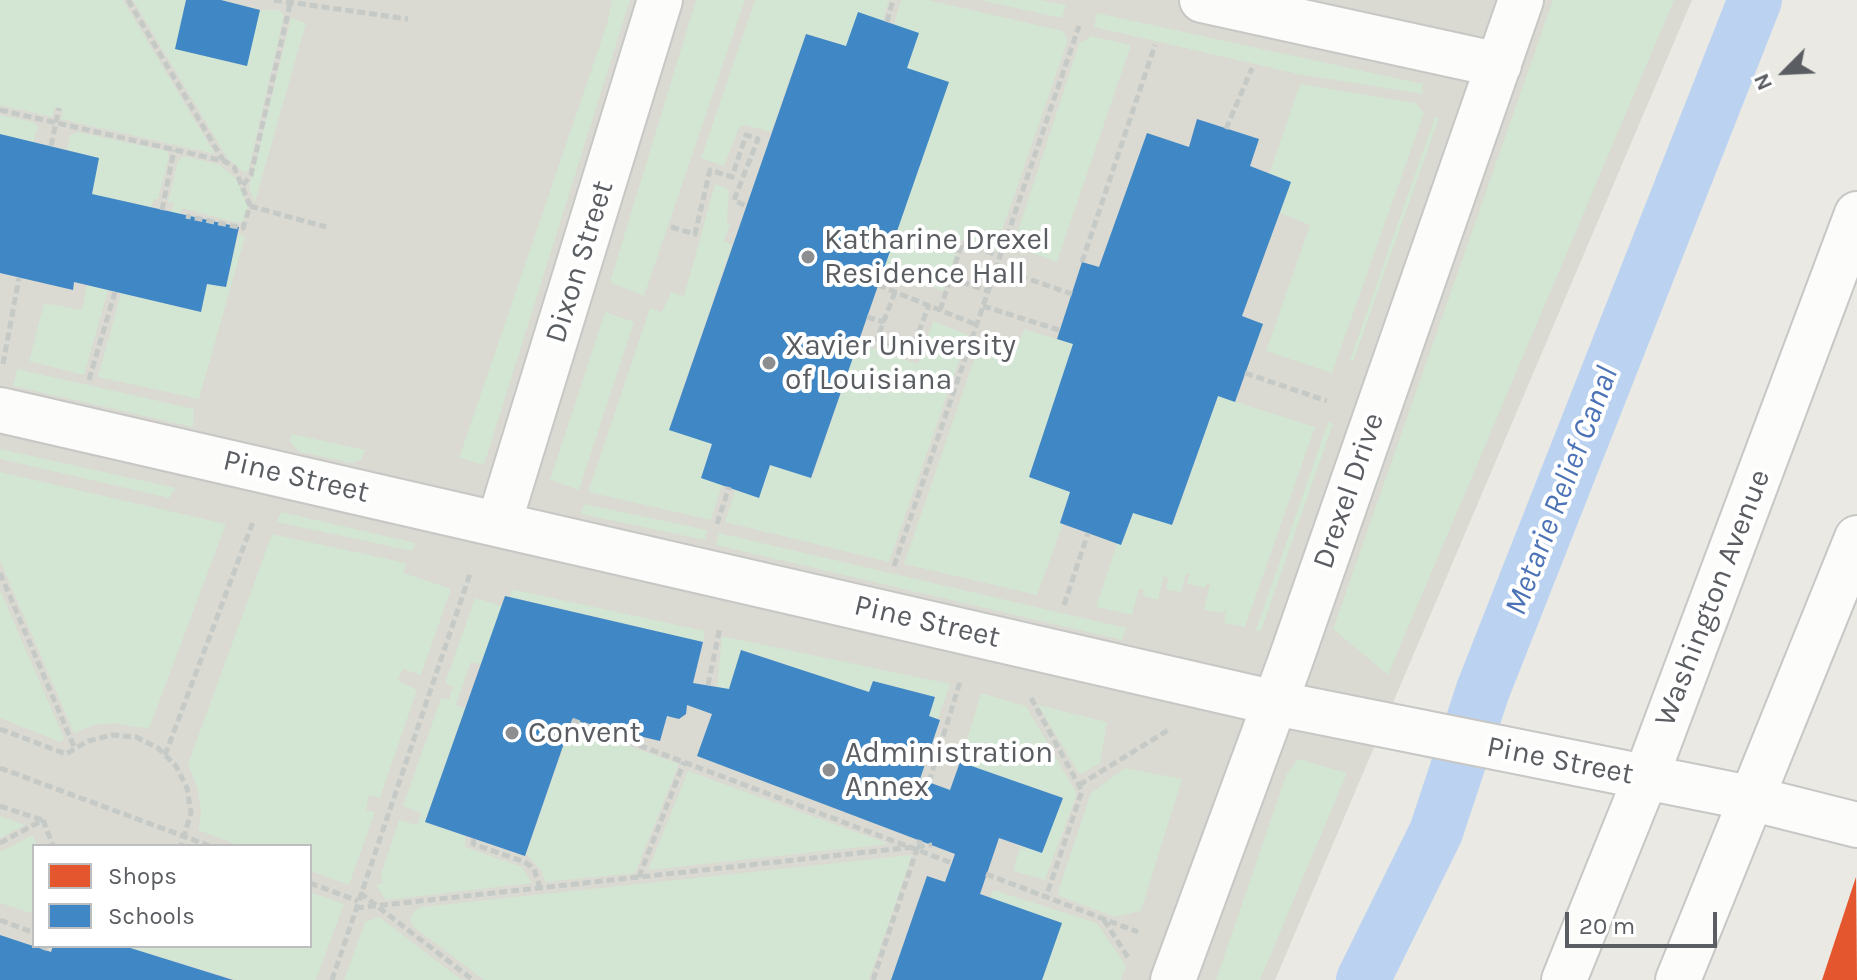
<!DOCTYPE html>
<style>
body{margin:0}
#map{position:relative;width:1857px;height:980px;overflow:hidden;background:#eae9e4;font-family:Karla,sans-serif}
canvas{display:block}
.legend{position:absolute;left:32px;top:844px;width:280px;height:104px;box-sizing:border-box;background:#fff;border:2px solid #bdbec0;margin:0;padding:10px 14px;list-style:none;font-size:24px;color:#5a5d61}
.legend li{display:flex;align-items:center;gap:16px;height:40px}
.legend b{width:40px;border:2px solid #bdbec0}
.north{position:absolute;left:1745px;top:32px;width:80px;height:80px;-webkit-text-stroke:6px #fff;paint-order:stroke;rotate:246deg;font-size:22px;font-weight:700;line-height:32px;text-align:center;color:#5a5d61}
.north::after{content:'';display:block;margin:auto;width:28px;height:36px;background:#5a5d61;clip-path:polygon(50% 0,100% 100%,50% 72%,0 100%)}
.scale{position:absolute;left:1565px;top:912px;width:152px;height:36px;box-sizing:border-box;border:4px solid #5a5d61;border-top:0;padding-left:10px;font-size:24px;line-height:28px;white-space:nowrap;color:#5a5d61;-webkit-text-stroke:6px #fff;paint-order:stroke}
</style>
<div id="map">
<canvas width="1857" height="980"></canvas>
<ul class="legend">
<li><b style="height:22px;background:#e4572e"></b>Shops</li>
<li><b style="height:22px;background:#3f88c5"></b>Schools</li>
</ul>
<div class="north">N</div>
<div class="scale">20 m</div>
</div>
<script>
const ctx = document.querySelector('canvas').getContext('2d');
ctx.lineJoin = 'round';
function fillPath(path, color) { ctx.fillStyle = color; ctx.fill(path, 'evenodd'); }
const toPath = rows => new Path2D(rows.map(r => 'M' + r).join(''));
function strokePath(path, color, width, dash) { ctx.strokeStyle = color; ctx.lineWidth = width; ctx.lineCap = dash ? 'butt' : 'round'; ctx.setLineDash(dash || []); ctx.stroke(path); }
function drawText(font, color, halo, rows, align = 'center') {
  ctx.font = font + ' Karla,sans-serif'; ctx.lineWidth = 8; ctx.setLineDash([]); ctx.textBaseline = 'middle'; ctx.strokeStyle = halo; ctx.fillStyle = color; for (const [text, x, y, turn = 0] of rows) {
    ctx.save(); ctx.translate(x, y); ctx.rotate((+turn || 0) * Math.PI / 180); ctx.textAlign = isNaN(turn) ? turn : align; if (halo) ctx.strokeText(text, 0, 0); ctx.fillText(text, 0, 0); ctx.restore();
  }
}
fillPath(toPath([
 [0,0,1692,0,1275,980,0,980],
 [34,846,310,846,310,946,34,946]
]), '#dad9d2');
fillPath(toPath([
 [0,0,123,0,215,154,61,119,63,110,55,107,52,117,0,105],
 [133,0,186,0,175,49,246,66,260,10,279,10,284,15,249,169,245,173,228,159],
 [612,0,630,0,484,465,459,458,607,24],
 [696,0,745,0,644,296,610,282],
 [755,0,889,0,883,21,858,13,846,46,806,34,771,132,745,125,739,128,724,166,701,158],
 [901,0,928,0,1063,31,1068,40,995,251,961,239,943,291,884,268,948,82,907,68,894,24],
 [979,0,1041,0,1066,5,1062,18],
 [1553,0,1674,0,1388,675,1333,629],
 [1097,13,1423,84,1422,94,1298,74,1094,27],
 [291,18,306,23,255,202,249,188],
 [1091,36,1131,45,1057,262,1013,246,1079,44],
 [1300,84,1416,103,1424,113,1332,373,1266,351,1310,225,1280,213,1291,182,1269,174],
 [0,115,34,122,38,127,33,143,0,134],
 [1435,117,1439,118,1353,362,1350,360],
 [78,132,167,151,169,156,158,199,154,199,151,207,92,194,99,159,67,150,70,135],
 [183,156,218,164,236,178,248,207,244,221,239,223,182,208,180,214,171,212,174,203,168,202,178,161],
 [715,184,729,189,727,222,730,225,724,241,732,245,669,429,712,444,701,478,722,485,711,520,588,492,650,308,662,312,671,292,684,296],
 [238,233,245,237,199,399,98,377,121,293,201,312,207,284,226,287],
 [87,285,108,290,84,375,29,361,44,303,82,310],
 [605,312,634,322,579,490,550,480],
 [933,321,968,335,889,562,725,522,735,490,759,497,770,465,812,478,858,343,918,364],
 [1024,329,1073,344,1029,477,1070,492,1060,523,1063,524,1037,595,904,564,981,339,1016,350],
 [17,369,194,409,193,427,13,386],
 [1218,396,1315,427,1245,627,1224,623,1226,610,1221,613,1204,610,1210,584,1207,583,1205,588,1187,584,1189,574,1186,574,1181,592,1166,590,1168,578,1164,576,1158,600,1143,596,1144,590,1139,589,1132,615,1096,607,1117,543,1121,545,1133,513,1173,524],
 [1328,422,1333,424,1261,631,1256,630],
 [292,434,365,450,361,460,352,463,300,452,290,442],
 [0,449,176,488,169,498,0,459],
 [0,472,226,524,149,729,114,723,94,725,74,733,0,561],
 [584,504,707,530,705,540,581,514],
 [281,512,416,543,412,551,277,522],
 [719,533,1126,628,1122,640,716,545],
 [272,534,406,563,404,573,451,589,421,675,403,669,398,680,417,690,380,798,369,795,366,810,375,812,349,885,310,871,310,846,241,846,198,830,201,815,198,790,188,764],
 [511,589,705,631,703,642,510,597],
 [0,590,64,738,60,742,0,718],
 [475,598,502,606,481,664,471,662,456,705,465,708,425,822,466,836,465,847,522,867,532,883,386,900,376,885,383,882,381,874,399,820,417,825,421,813,403,806,441,698,449,699,453,687,445,683],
 [722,636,950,684,938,719,929,716,935,697,873,681,869,692,742,650,729,689,717,687],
 [981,693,1026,706,1077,794,1045,880,1013,871,1020,846,1042,852,1063,798,960,762],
 [1038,705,1107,722,1100,763,1080,775],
 [571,725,679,764,635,873,545,882,542,872,526,854],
 [1298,759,1347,773,1260,980,1216,980,1286,775],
 [1125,768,1182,779,1141,911,1114,917,1057,895,1091,793],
 [688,771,889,844,648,870],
 [0,816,25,825,0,838],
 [33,835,37,846,34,846,34,914,0,903,0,852],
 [912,855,869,980,484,980,414,927,410,920,413,912,421,907],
 [993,890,1097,923,1126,966,1121,980,1042,980,1062,923,990,898],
 [310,892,344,904,316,980,236,980,124,946,310,946],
 [379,917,462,980,344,980,365,922]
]), '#d3e5d3');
fillPath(toPath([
 [1856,877,1857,980,1822,980]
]), '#e4572e');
fillPath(toPath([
 [186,0,221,0,260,10,247,66,175,49],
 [858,12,919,33,907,68,949,82,811,478,770,465,759,498,701,478,712,444,669,430,806,34,846,46],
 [1197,119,1259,139,1250,166,1291,182,1242,316,1263,324,1235,402,1218,396,1172,525,1133,513,1121,545,1060,523,1070,492,1029,477,1073,344,1057,339,1082,262,1099,267,1147,133,1189,147],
 [0,134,99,158,92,194,239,227,226,287,207,284,201,312,74,282,73,290,0,273],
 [505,596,703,642,693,683,729,689,741,650,869,692,873,681,935,697,929,716,940,720,920,779,950,790,960,762,1063,798,1042,853,999,838,980,894,1062,923,1042,980,891,980,927,876,945,882,955,854,697,756,712,714,687,705,686,714,679,719,667,716,660,741,572,720,525,856,425,822],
 [0,935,51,952,53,946,124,946,233,980,0,980]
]), '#3f88c5');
strokePath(toPath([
 [1363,980,1436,832,1483,690,1755,0]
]), '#bbd3f1', 54);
const minor = toPath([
 [1202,0,1499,65],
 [0,410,1275,703,1750,798,1857,825],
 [499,523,660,0],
 [1173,980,1290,662,1521,0],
 [1564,980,1646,777,1857,214],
 [1678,980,1857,538]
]);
strokePath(minor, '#c7c7c6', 48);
strokePath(toPath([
 [128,0,223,160],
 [274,0,408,19],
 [887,22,893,0],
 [0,110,224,161,234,167,250,206,243,228,186,216],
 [1226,129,1252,68],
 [51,146,59,108],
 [243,185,251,175,290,4],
 [250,206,326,227],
 [162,210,174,150],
 [671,227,695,234,710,170,732,177,746,135,758,139,734,200,746,206],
 [1082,262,1155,45],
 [997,268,1072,294],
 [950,278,988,291],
 [878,285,977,325],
 [895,292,877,339,911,352,929,305],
 [983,306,1059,330],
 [940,310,962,243,1000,256],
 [867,317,884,322],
 [3,364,19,278],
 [1245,373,1327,401],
 [89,380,115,292],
 [717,524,729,487],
 [894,566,1079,26],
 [0,573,75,749],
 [1064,605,1088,533],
 [708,685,720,627],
 [1031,698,1082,791,1046,897],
 [572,720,952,863],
 [0,729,66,754,88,741,112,735,136,737,158,748,176,766,187,788,191,813,181,846],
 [165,755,253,522],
 [0,768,210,846],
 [929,782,960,682],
 [1079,785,1170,729],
 [0,806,42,820],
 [43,820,53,846],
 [474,839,473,844,525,862,534,869,540,888],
 [0,843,43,820],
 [986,874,1138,932],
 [639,877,684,762],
 [310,883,358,901],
 [360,893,473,980],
 [356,908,932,845],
 [0,920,34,933],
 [1104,920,1129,959],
 [44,950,46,946],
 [332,980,471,571],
 [873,980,920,840]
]), '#c5cac7', 5, [8, 4]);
strokePath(minor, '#fcfcfb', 44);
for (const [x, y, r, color] of [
 [808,257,8,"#8c8e8f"],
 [769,363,8,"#8c8e8f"],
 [512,733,8,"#8c8e8f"],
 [829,770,8,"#8c8e8f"]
]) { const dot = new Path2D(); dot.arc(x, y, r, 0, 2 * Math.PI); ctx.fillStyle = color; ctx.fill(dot); strokePath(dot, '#fff', 3); }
drawText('30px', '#5a5d61', '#fff', [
 ["Katharine Drexel",824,240],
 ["Residence Hall",824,274],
 ["Xavier University",785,346],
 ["of Louisiana",785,380],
 ["Convent",528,733],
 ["Administration",845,753],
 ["Annex",845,787]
], 'left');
drawText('30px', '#5a5d61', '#fff', [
 ["Dixon Street",580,262,-73],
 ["Pine Street",296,477,13],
 ["Drexel Drive",1349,491,-71],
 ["Washington Avenue",1713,598,-69],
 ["Pine Street",927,622,13],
 ["Pine Street",1560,761,11]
]);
drawText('italic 32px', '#4d73b7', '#fff', [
 ["Metarie Relief Canal",1562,491,-69]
]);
</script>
